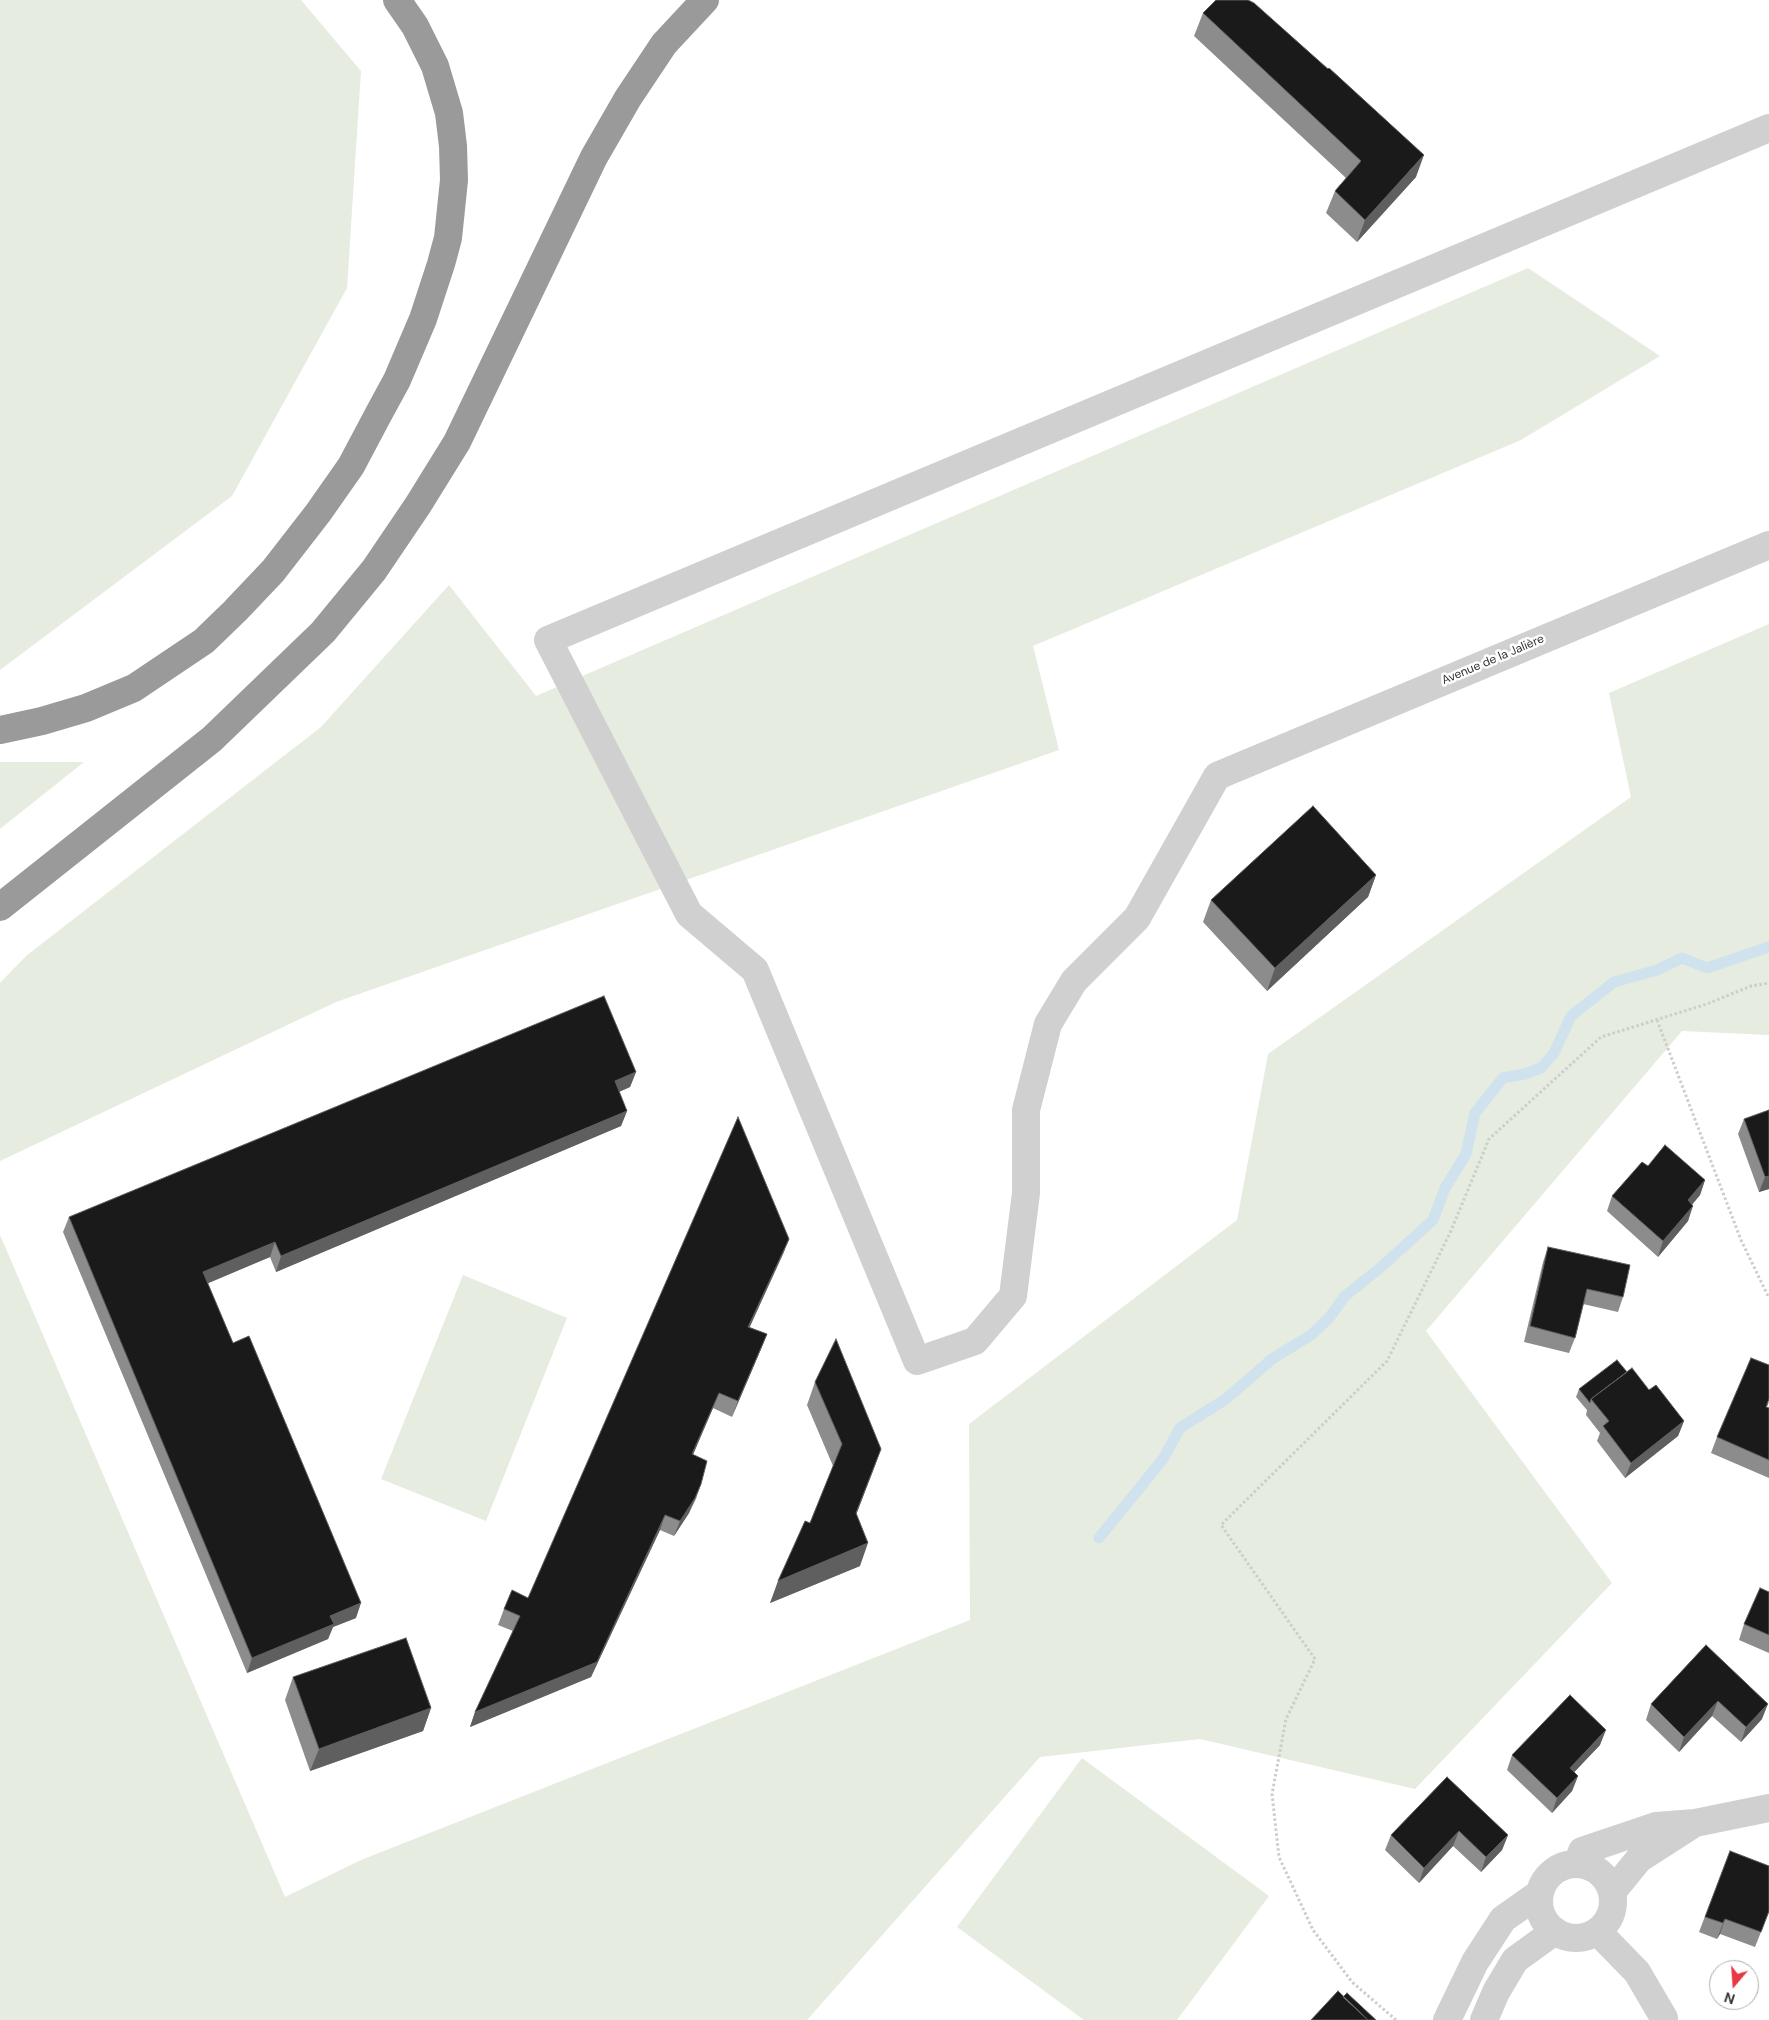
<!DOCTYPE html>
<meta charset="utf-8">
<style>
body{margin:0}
#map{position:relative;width:1769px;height:2020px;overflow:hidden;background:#fff;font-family:"DM Sans",sans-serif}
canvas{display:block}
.north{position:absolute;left:1709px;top:1960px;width:50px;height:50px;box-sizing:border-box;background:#fff;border:1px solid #adadad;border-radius:50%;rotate:198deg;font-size:14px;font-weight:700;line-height:20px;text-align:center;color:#333}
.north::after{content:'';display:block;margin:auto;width:18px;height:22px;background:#e63946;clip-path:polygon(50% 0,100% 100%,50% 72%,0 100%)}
</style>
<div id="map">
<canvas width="1769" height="2020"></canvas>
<div class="north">N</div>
</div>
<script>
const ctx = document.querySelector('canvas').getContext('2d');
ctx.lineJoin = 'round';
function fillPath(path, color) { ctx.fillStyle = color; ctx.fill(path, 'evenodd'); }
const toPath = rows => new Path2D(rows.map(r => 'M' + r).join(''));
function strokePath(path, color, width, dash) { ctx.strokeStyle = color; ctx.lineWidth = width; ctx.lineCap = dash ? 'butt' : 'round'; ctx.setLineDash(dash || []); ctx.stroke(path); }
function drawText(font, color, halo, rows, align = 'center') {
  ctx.font = font + ' "DM Sans",sans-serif'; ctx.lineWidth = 5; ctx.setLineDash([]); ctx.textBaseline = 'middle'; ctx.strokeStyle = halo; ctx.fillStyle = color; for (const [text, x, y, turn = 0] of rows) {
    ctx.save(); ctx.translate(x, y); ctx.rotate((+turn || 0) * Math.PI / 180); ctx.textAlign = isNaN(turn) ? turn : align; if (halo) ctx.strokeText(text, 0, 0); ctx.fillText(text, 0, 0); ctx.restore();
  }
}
fillPath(toPath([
 [0,0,301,0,361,71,347,288,232,496,0,670],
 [1528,268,1660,356,1521,440,1033,646,1059,750,336,1002,0,1161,0,983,26,956,321,727,449,585,536,696],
 [1769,624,1769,1035,1682,1031,1426,1331,1612,1583,1415,1789,1200,1739,1040,1757,807,2020,0,2020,0,1235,285,1897,361,1860,970,1620,969,1424,1237,1220,1268,1054,1631,797,1609,693],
 [0,762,84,762,0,829],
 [463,1275,567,1318,486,1521,381,1479],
 [1082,1758,1269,1896,1177,2020,1084,2020,957,1927]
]), '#e6ecdf');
strokePath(toPath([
 [1099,1538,1163,1459,1180,1428,1226,1399,1272,1359,1311,1335,1329,1318,1345,1296,1380,1268,1433,1220,1445,1188,1466,1154,1475,1113,1503,1078,1525,1074,1541,1068,1554,1053,1571,1016,1614,982,1657,970,1682,958,1707,968,1769,947]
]), '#cfe2ee', 11);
strokePath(toPath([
 [1657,1020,1741,1240,1769,1298],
 [1396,2020,1352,1982,1313,1930,1279,1857,1272,1794,1286,1719,1315,1659,1221,1525,1387,1361,1450,1233,1489,1139,1601,1037,1707,1004,1751,986,1769,983]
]), '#cdcdcd', 3, [2.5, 2.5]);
strokePath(toPath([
 [1769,128,548,640,689,914,755,970,917,1361,975,1341,1013,1296,1026,1193,1026,1110,1048,1024,1074,981,1137,918,1217,776,1769,545],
 [1695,1823,1769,1808],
 '1539 1901a37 37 0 1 1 74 0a37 37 0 1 1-74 0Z',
 [1577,1864,1582,1851,1656,1826,1695,1823,1639,1859,1613,1891],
 [1598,1932,1637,1972,1664,2018],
 [1447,2020,1475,1962,1503,1919,1540,1893],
 [1484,2020,1496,1992,1515,1960,1555,1931]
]), '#d0d0d0', 28);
strokePath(toPath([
 [0,730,42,721,86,708,134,688,204,641,235,611,273,571,318,513,351,466,378,415,397,380,423,319,441,264,448,238,454,180,453,146,449,113,435,66,415,26,397,0],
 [0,907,212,739,323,632,374,570,418,505,457,442,594,157,628,98,664,44,705,0]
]), '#9a9a9a', 28);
fillPath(toPath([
 [1203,13,1416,177,1357,242,1326,213,1335,191,1346,178,1194,36],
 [1376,875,1368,897,1267,991,1203,922,1211,900],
 [636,1072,630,1087,619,1092,627,1111,621,1126,276,1272,270,1257,207,1283,233,1343,356,1618,333,1627,328,1639,247,1673,63,1232,69,1217],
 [1744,1119,1769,1189,1759,1192,1738,1134],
 [1648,1166,1705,1180,1700,1195,1692,1205,1688,1221,1658,1257,1607,1211,1612,1196],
 [789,1239,783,1254,749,1327,767,1334,761,1349,732,1417,713,1408,693,1454,701,1484,696,1499,689,1513,674,1536,660,1530,591,1677,470,1727,475,1712,513,1631,498,1625,504,1609,528,1598],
 [1548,1247,1623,1297,1618,1312,1583,1304,1575,1338,1569,1353,1524,1342,1543,1262],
 [815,1382,881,1449,856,1514,860,1566,770,1603,810,1523,833,1466,807,1405],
 [1579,1389,1649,1390,1684,1421,1678,1436,1625,1478,1597,1441,1600,1433,1586,1415,1587,1410,1576,1397],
 [1769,1402,1767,1407,1769,1408,1769,1478,1711,1453,1717,1437],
 [1769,1592,1769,1653,1739,1640,1744,1624],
 [1706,1645,1762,1719,1741,1742,1712,1716,1679,1752,1646,1720,1651,1704],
 [293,1677,431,1708,423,1731,310,1771,285,1700],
 [1600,1745,1574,1772,1578,1776,1572,1791,1552,1813,1507,1770,1512,1755],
 [1447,1777,1508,1835,1502,1850,1481,1872,1453,1846,1419,1883,1385,1850,1391,1835],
 [1730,1851,1769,1912,1755,1947,1720,1934,1717,1939,1699,1932]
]), '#8c8c8c');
fillPath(toPath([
 [1424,155,1416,177,1357,242,1365,220],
 [1376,875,1368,897,1267,991,1275,968],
 [636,1072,630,1087,609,1096,615,1081],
 [627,1111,621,1126,276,1272,281,1256],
 [1769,1176,1769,1189,1759,1192,1765,1177],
 [1705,1180,1700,1195,1682,1216,1688,1200],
 [1693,1206,1688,1221,1658,1257,1663,1241],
 [789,1239,783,1254,743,1342,748,1327],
 [275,1242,270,1257,197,1288,203,1272],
 [767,1334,761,1349,732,1417,738,1401],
 [719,1393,713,1408,687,1469,692,1454],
 [1684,1421,1678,1436,1625,1478,1631,1463],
 [881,1449,873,1471,848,1536,856,1513],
 [701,1484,689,1513,674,1536,680,1521],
 [665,1515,660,1530,591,1677,470,1727,475,1712],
 [868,1543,860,1566,770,1603,778,1581],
 [361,1603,356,1618,333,1627,328,1639,247,1673,252,1658,330,1616],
 [1718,1701,1712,1716,1679,1752,1684,1737],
 [1768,1704,1762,1719,1741,1742,1746,1727],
 [431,1708,423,1731,310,1771,319,1749],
 [1606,1730,1600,1745,1564,1783,1570,1768],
 [1578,1776,1572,1791,1552,1813,1557,1798],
 [1459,1831,1453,1846,1419,1883,1424,1868],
 [1508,1835,1502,1850,1481,1872,1486,1857],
 [1725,1919,1720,1934,1717,1939,1723,1923]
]), '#5f5f5f');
const building = toPath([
 [1216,0,1248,0,1254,3,1328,69,1329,68,1424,155,1365,220,1335,191,1361,161,1203,13,1216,0],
 [1313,806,1376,875,1275,968,1211,900,1313,806],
 [604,996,636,1072,615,1081,627,1111,281,1256,275,1242,203,1272,233,1343,249,1336,361,1603,330,1616,334,1624,252,1658,69,1217,604,996],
 [1769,1110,1769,1176,1765,1177,1744,1119,1769,1110],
 [738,1117,789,1239,748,1327,767,1334,738,1401,719,1393,692,1454,707,1461,701,1484,695,1498,680,1521,665,1515,597,1662,475,1712,520,1616,504,1609,512,1590,528,1598,738,1117],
 [1665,1145,1705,1180,1688,1200,1693,1206,1663,1241,1612,1196,1642,1162,1648,1166,1665,1145],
 [1548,1247,1630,1265,1623,1297,1587,1289,1575,1338,1530,1326,1548,1247],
 [836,1339,881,1449,856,1513,868,1543,778,1581,805,1521,810,1523,842,1444,815,1382,836,1339],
 [1751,1358,1769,1365,1769,1399,1766,1407,1769,1408,1769,1460,1717,1437,1751,1358],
 [1617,1360,1627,1372,1591,1399,1590,1403,1579,1389,1617,1360],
 [1632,1368,1649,1390,1656,1385,1684,1421,1631,1463,1603,1426,1609,1421,1591,1399,1632,1368],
 [1760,1588,1769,1592,1769,1635,1744,1624,1760,1588],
 [406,1638,431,1708,319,1749,293,1677,406,1638],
 [1706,1645,1768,1704,1746,1727,1718,1701,1684,1737,1651,1704,1706,1645],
 [1570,1695,1606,1730,1570,1768,1578,1776,1557,1798,1512,1755,1570,1695],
 [1447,1777,1508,1835,1486,1857,1459,1831,1424,1868,1391,1835,1447,1777],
 [1730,1851,1769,1866,1769,1911,1761,1932,1725,1919,1723,1923,1705,1917,1730,1851],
 [1338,1991,1368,2020,1311,2020,1338,1991],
 [1347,1993,1376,2020,1368,2020,1343,1997,1347,1993]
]);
fillPath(building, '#1a1a1a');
strokePath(building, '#5f5f5f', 1);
drawText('12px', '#333', '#fff', [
 ["Avenue de la Jalière",1493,660,-23]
]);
</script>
